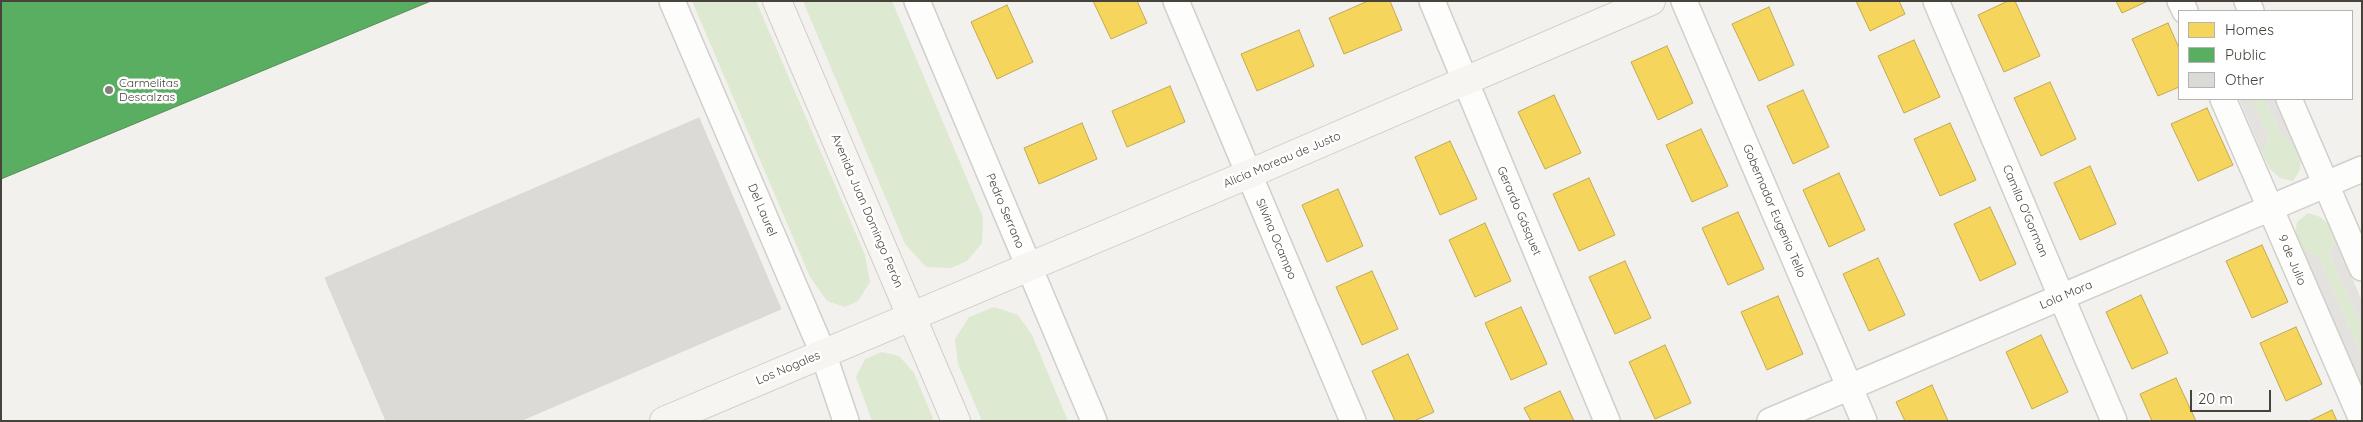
<!DOCTYPE html>
<meta charset="utf-8">
<style>
body{margin:0}
#map{position:relative;width:2363px;height:422px;overflow:hidden;background:#f2f1ee;font-family:Quicksand,sans-serif}
canvas{display:block}
.frame{position:absolute;inset:0;border:2px solid #47433a;pointer-events:none}
.legend{position:absolute;left:2178px;top:10px;width:175px;height:90px;box-sizing:border-box;background:#fff;border:1px solid #b5b4b0;margin:0;padding:6px 9px;list-style:none;font-size:15px;color:#47433a}
.legend li{display:flex;align-items:center;gap:10px;height:25px}
.legend b{width:25px;border:1px solid #b5b4b0}
.scale{position:absolute;left:2190px;top:390px;width:81px;height:22px;box-sizing:border-box;border:2px solid #47433a;border-top:0;padding-left:6px;font-size:15px;line-height:18px;white-space:nowrap;color:#47433a;-webkit-text-stroke:4px #fff;paint-order:stroke}
</style>
<div id="map">
<canvas width="2363" height="422"></canvas>
<div class="frame"></div>
<ul class="legend">
<li><b style="height:14px;background:#f6d55c"></b>Homes</li>
<li><b style="height:14px;background:#5aae61"></b>Public</li>
<li><b style="height:14px;background:#dbdad6"></b>Other</li>
</ul>
<div class="scale">20 m</div>
</div>
<script>
const ctx = document.querySelector('canvas').getContext('2d');
ctx.lineJoin = 'round';
function fillPath(path, color) { ctx.fillStyle = color; ctx.fill(path, 'evenodd'); }
const toPath = rows => new Path2D(rows.map(r => 'M' + r).join(''));
function strokePath(path, color, width, dash) { ctx.strokeStyle = color; ctx.lineWidth = width; ctx.lineCap = dash ? 'butt' : 'round'; ctx.setLineDash(dash || []); ctx.stroke(path); }
function drawText(font, color, halo, rows, align = 'center') {
  ctx.font = font + ' Quicksand,sans-serif'; ctx.lineWidth = 5; ctx.setLineDash([]); ctx.textBaseline = 'middle'; ctx.strokeStyle = halo; ctx.fillStyle = color; for (const [text, x, y, turn = 0] of rows) {
    ctx.save(); ctx.translate(x, y); ctx.rotate((+turn || 0) * Math.PI / 180); ctx.textAlign = isNaN(turn) ? turn : align; if (halo) ctx.strokeText(text, 0, 0); ctx.fillText(text, 0, 0); ctx.restore();
  }
}
fillPath(toPath([
 [692,1,756,1,865,255,870,282,858,301,845,307,827,301,810,277],
 [803,1,892,1,983,217,982,243,967,261,951,268,926,267,905,244],
 [2252,99,2265,99,2280,133,2295,146,2301,159,2300,170,2293,181,2280,178,2270,169,2262,153,2269,138],
 [2308,213,2320,217,2330,225,2336,240,2329,253,2362,328,2362,356,2319,257,2302,249,2295,234,2297,222],
 [994,307,1018,315,1032,335,1068,421,982,421,958,364,955,339,969,317],
 [882,352,899,356,914,373,934,421,872,421,856,377,865,359]
]), '#dee9d1');
fillPath(toPath([
 [2239,99,2252,99,2269,138,2262,153],
 [2265,99,2275,99,2295,146,2280,133],
 [2336,240,2362,301,2362,328,2329,253],
 [2302,249,2319,257,2362,356,2362,388]
]), '#e3e2df');
const homes = toPath([
 [1093,1,1137,1,1147,23,1111,39,1093,1],
 [1368,1,1390,1,1402,30,1344,54,1329,18,1368,1],
 [1856,1,1899,1,1905,14,1870,31,1856,1],
 [2008,1,2015,1,2040,56,2004,72,1978,15,2008,1],
 [2116,1,2148,1,2122,13,2116,1],
 [1007,5,1033,62,997,79,971,22,1007,5],
 [1769,7,1794,65,1759,81,1732,24,1769,7],
 [2168,23,2179,48,2179,87,2158,96,2132,39,2168,23],
 [1299,30,1314,66,1257,91,1241,54,1299,30],
 [1914,40,1940,97,1904,113,1878,56,1914,40],
 [1667,46,1693,103,1658,120,1631,62,1667,46],
 [2050,82,2076,139,2041,156,2014,98,2050,82],
 [1170,86,1185,122,1127,147,1112,111,1170,86],
 [1803,90,1829,147,1793,164,1767,106,1803,90],
 [1554,95,1581,153,1545,169,1518,112,1554,95],
 [2207,108,2233,165,2198,181,2171,124,2207,108],
 [1082,123,1097,159,1039,184,1024,148,1082,123],
 [1950,123,1976,180,1940,196,1914,139,1950,123],
 [1701,129,1728,186,1692,202,1666,145,1701,129],
 [1450,141,1477,199,1440,215,1415,157,1450,141],
 [2090,166,2116,224,2080,240,2054,183,2090,166],
 [1839,173,1865,230,1829,247,1803,190,1839,173],
 [1589,178,1615,235,1579,251,1553,194,1589,178],
 [1338,189,1363,246,1327,262,1302,205,1338,189],
 [1990,207,2016,264,1980,281,1954,224,1990,207],
 [1738,212,1764,269,1728,285,1702,228,1738,212],
 [1485,223,1511,281,1475,297,1449,240,1485,223],
 [2262,245,2288,302,2252,318,2226,261,2262,245],
 [1878,258,1905,315,1869,331,1843,274,1878,258],
 [1625,261,1651,318,1615,334,1589,277,1625,261],
 [1372,271,1398,329,1362,345,1336,287,1372,271],
 [2141,295,2168,353,2132,369,2106,312,2141,295],
 [1778,296,1803,354,1767,370,1741,312,1778,296],
 [1521,307,1547,364,1511,380,1485,323,1521,307],
 [2296,327,2322,384,2286,401,2260,343,2296,327],
 [2041,335,2068,392,2032,409,2006,352,2041,335],
 [1665,345,1691,403,1655,419,1629,362,1665,345],
 [1408,354,1434,412,1414,421,1395,421,1372,371,1408,354],
 [2176,378,2196,421,2152,421,2140,394,2176,378],
 [1932,385,1948,421,1905,421,1896,402,1932,385],
 [1560,391,1574,421,1531,421,1524,408,1560,391],
 [2332,410,2337,421,2309,421,2332,410]
]);
fillPath(homes, '#f6d55c');
strokePath(homes, '#c2a952', 1);
const public = toPath([
 [1,1,431,1,1,179,1,1]
]);
fillPath(public, '#5aae61');
strokePath(public, '#548e55', 1);
const building = toPath([
 [699,118,781,309,520,421,386,421,325,278,699,118]
]);
fillPath(building, '#dbdad6');
strokePath(building, '#dad8d4', 1);
const street = toPath([
 [672,1,823,353,846,421],
 [917,1,1094,421],
 [1176,1,1353,421],
 [1432,1,1607,421],
 [1684,1,1864,421],
 [1936,1,2114,421],
 [2180,1,2185,11],
 [2247,1,2251,11],
 [2223,99,2362,420],
 [2289,99,2362,268],
 [1770,421,2362,169]
]);
const secondary = toPath([
 [777,1,956,421],
 [664,421,1249,174,1651,1]
]);
strokePath(street, '#d0cfcb', 28);
strokePath(secondary, '#d0cec6', 30);
strokePath(street, '#fdfdfc', 25);
strokePath(secondary, '#f7f5f1', 28);
for (const [x, y, r, color] of [
 [109,90,5,"#838079"]
]) { const dot = new Path2D(); dot.arc(x, y, r, 0, 2 * Math.PI); ctx.fillStyle = color; ctx.fill(dot); strokePath(dot, '#fff', 2); }
drawText('12px', '#47433a', '#fff', [
 ["Carmelitas",119,83],
 ["Descalzas",119,97]
], 'left');
drawText('12px', '#47433a', '#fff', [
 ["Alicia Moreau de Justo",1282,160,-23],
 ["Del Laurel",762,210,67],
 ["Avenida Juan Domingo Perón",867,211,67],
 ["Pedro Serrano",1005,211,67],
 ["Gerardo Gásquet",1519,211,67],
 ["Gobernador Eugenio Tello",1774,211,67],
 ["Camila O'Gorman",2025,211,67],
 ["Silvina Ocampo",1276,239,67],
 ["9 de Julio",2292,260,67],
 ["Lola Mora",2066,295,-23],
 ["Los Nogales",788,368,-23]
]);
</script>
